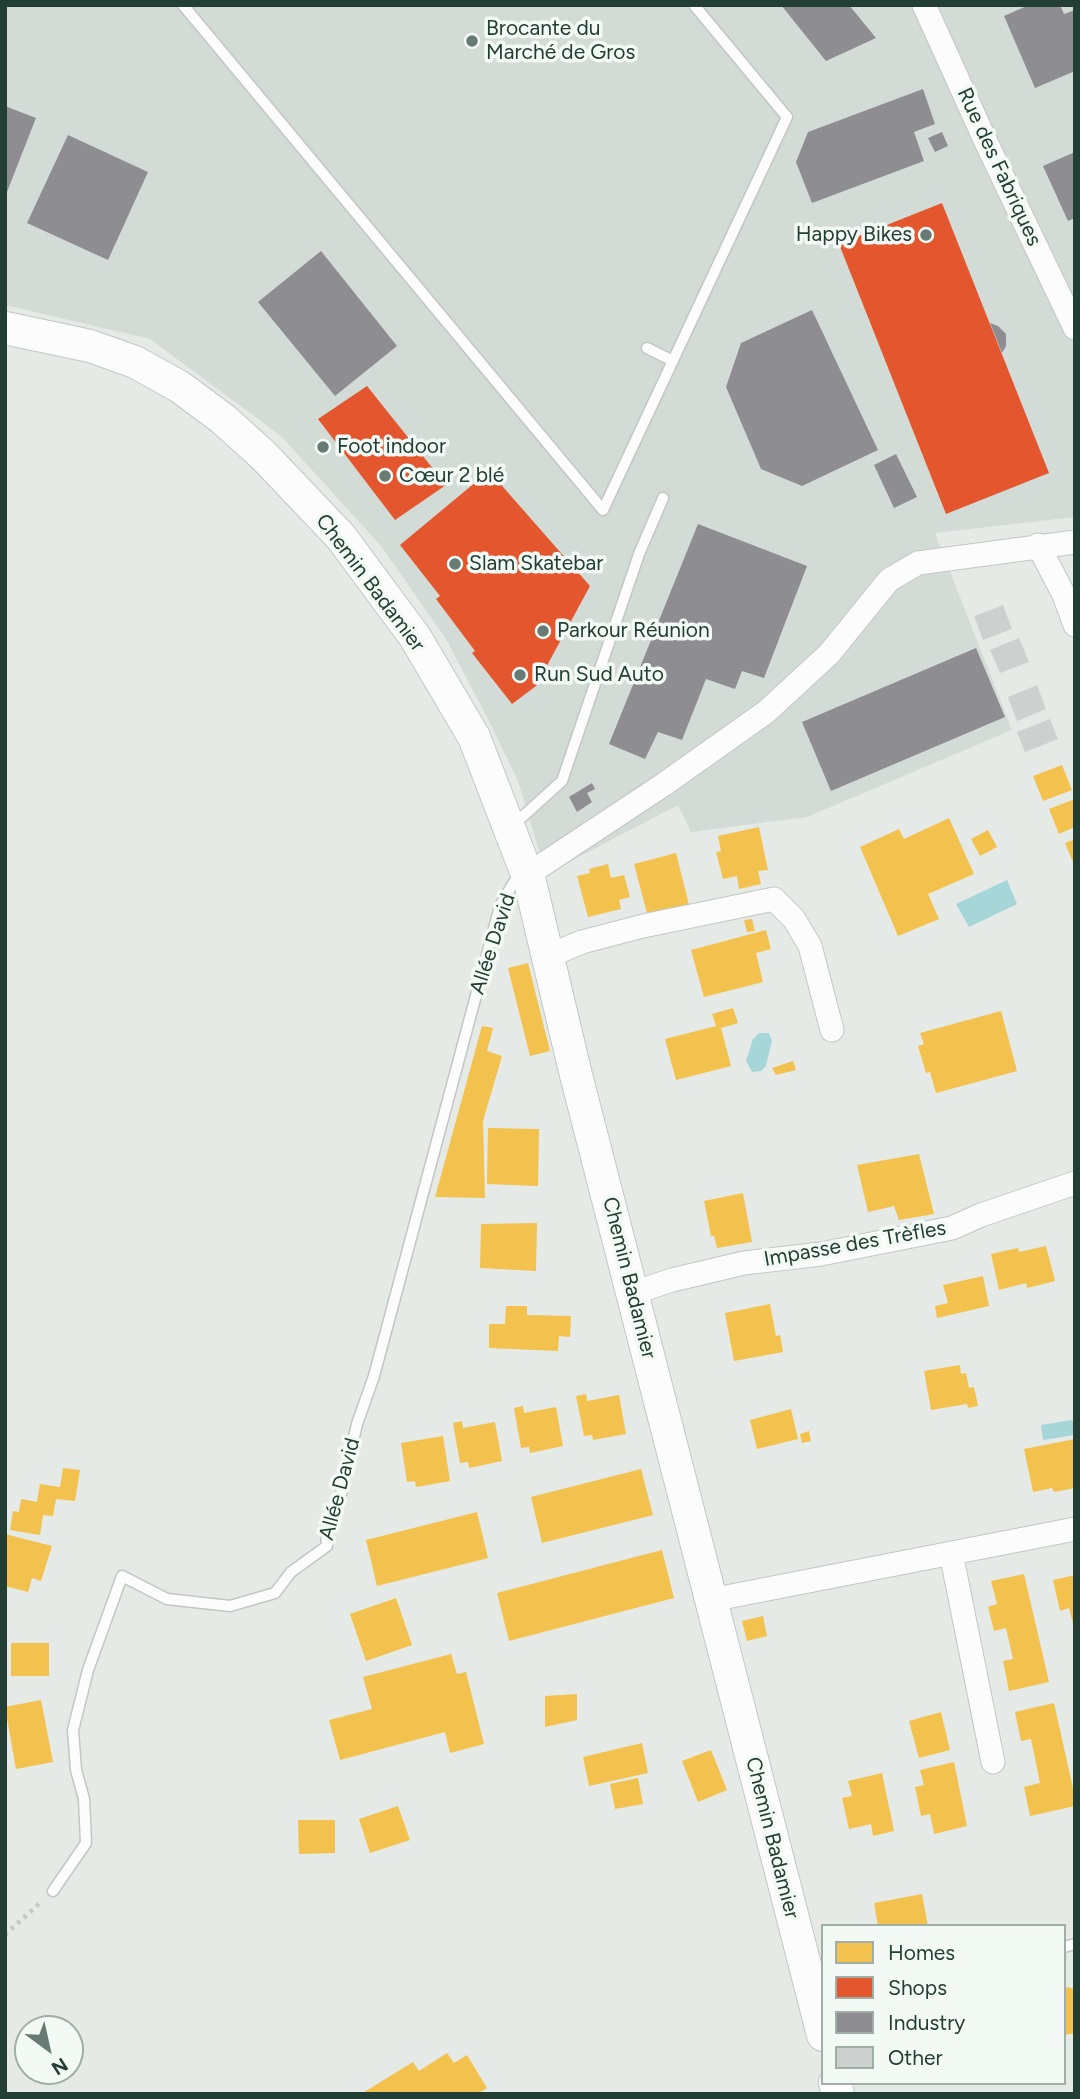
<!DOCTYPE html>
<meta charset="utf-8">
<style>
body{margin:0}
#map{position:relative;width:1080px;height:2099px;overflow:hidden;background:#e5eae7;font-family:Figtree,sans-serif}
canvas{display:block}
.frame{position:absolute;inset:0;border:7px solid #233e34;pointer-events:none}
.legend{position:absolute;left:821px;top:1924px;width:245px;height:161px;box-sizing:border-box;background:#f3f9f5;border:2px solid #a0aea8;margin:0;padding:9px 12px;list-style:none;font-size:21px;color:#233e34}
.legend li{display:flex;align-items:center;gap:14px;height:35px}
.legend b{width:35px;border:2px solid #a0aea8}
.north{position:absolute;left:14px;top:2015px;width:70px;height:70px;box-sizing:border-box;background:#f3f9f5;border:2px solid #a0aea8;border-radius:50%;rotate:147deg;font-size:19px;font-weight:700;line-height:28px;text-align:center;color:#233e34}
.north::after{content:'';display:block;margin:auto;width:24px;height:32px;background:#677a73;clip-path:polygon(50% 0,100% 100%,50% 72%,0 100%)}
</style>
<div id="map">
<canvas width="1080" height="2099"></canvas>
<div class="frame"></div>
<ul class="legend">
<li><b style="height:19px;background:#f2c14e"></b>Homes</li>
<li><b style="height:19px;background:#e4572e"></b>Shops</li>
<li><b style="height:19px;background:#8d8d92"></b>Industry</li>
<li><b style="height:19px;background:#ccd1cf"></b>Other</li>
</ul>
<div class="north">N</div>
</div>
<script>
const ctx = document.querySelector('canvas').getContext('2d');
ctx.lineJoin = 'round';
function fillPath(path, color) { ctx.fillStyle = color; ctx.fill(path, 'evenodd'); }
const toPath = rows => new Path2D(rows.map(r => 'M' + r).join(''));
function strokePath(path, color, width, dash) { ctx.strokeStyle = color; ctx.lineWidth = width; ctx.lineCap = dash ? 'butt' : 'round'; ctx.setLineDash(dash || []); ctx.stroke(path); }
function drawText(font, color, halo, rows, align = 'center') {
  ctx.font = font + ' Figtree,sans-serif'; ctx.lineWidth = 7; ctx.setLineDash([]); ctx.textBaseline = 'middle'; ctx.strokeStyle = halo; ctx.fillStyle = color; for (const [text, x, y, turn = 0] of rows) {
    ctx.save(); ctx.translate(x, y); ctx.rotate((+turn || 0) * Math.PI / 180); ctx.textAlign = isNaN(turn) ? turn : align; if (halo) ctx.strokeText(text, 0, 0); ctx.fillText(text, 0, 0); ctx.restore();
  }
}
fillPath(toPath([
 [5,5,1075,5,1075,517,935,533,1012,730,807,817,691,832,678,805,546,874,518,781,487,717,446,639,381,546,281,436,150,339,5,305]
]), '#d3dbd7');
fillPath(toPath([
 [1007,880,1017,904,969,927,956,904],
 [759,1033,769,1033,772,1041,766,1066,761,1071,752,1072,746,1061,753,1039],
 [1071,1420,1075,1422,1075,1435,1043,1440,1041,1425]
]), '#a6d6d8');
fillPath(toPath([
 [1062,765,1072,790,1043,801,1033,776],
 [1075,799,1075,827,1059,834,1049,809],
 [949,818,974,874,928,894,939,919,898,936,860,847,899,829,904,839],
 [759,827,768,870,758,871,761,884,739,889,737,876,723,879,716,852,721,851,718,836],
 [988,830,997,847,980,856,971,839],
 [1075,839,1075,867,1065,843],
 [676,853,689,905,648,917,634,864],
 [608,864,611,878,624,875,630,897,619,900,621,909,588,917,577,876,590,873,589,869],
 [752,919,755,931,747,932,744,920],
 [766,930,771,949,756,953,763,982,704,997,691,950],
 [528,963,550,1051,530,1056,508,968],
 [733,1008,738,1023,721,1028,731,1066,676,1080,665,1039,716,1026,712,1014],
 [1001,1011,1017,1071,936,1093,930,1072,926,1073,918,1046,924,1044,920,1033],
 [482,1026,493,1028,487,1051,502,1056,483,1121,485,1198,435,1197],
 [793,1061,796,1070,776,1075,772,1068],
 [488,1128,539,1129,538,1186,487,1184],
 [919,1154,934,1214,899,1220,894,1206,868,1212,857,1165],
 [743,1193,752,1242,717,1248,714,1236,711,1236,704,1201],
 [537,1223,536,1271,480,1268,481,1224],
 [1046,1246,1055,1281,1027,1288,1026,1283,999,1290,991,1254,1018,1248,1019,1252],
 [983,1276,989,1306,937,1318,935,1306,948,1303,943,1285],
 [770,1304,776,1336,780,1335,783,1352,734,1361,725,1313],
 [506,1306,527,1306,527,1315,571,1316,570,1337,559,1336,558,1351,489,1348,489,1324,505,1324],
 [960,1365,961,1374,966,1373,969,1388,974,1387,978,1406,968,1408,967,1404,931,1410,924,1371],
 [586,1394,587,1401,619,1395,626,1434,593,1440,592,1435,584,1436,576,1396],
 [523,1406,524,1413,556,1407,563,1446,530,1453,529,1447,521,1448,514,1408],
 [791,1409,798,1439,757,1449,750,1420],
 [462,1421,463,1428,495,1422,502,1461,469,1468,468,1462,460,1463,453,1423],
 [809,1431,811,1441,802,1443,800,1434],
 [443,1436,450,1481,416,1487,415,1481,407,1482,401,1443],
 [1075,1439,1075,1488,1054,1492,1052,1488,1033,1492,1024,1449],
 [63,1468,80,1470,75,1501,56,1499,53,1516,43,1515,40,1535,10,1530,13,1511,19,1512,21,1499,37,1502,40,1484,60,1487],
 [641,1469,653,1515,542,1543,531,1497],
 [477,1512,488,1558,377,1586,366,1540],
 [5,1534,52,1546,41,1581,32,1578,28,1592,5,1586],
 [662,1550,674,1598,509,1641,497,1593],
 [1024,1574,1049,1682,1009,1691,1003,1661,1013,1659,1006,1628,994,1631,988,1607,997,1604,991,1581],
 [1075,1575,1075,1627,1074,1627,1069,1608,1060,1611,1053,1580],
 [396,1598,412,1645,366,1661,350,1614],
 [763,1616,767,1636,747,1641,742,1621],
 [11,1643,49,1643,49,1676,11,1676],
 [451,1654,457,1674,466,1672,484,1744,450,1753,445,1732,340,1760,329,1720,372,1709,363,1677],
 [577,1694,577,1720,545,1727,545,1696],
 [41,1700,53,1762,16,1769,5,1707],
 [1054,1703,1075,1797,1075,1806,1030,1816,1024,1787,1040,1783,1031,1739,1021,1741,1015,1712],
 [941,1712,950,1750,919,1758,909,1721],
 [642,1743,648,1773,589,1786,583,1757],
 [711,1750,727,1790,698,1802,682,1761],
 [954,1762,967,1826,934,1834,930,1814,921,1816,915,1787,924,1785,920,1770],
 [882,1773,894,1831,873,1836,871,1824,849,1829,842,1798,852,1796,848,1781],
 [638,1778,643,1804,615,1809,610,1784],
 [398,1806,410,1840,370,1853,359,1819],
 [298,1820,335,1820,335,1853,299,1854],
 [922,1894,928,1926,878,1926,874,1903],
 [1068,1987,1074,1989,1075,1993,1075,2033,1064,2035,1064,1988],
 [447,2053,454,2063,467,2055,487,2088,477,2094,361,2094,413,2062,419,2071]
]), '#f2c14e');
fillPath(toPath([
 [942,203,1049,473,946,514,839,244],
 [367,386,446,485,395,520,318,419],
 [489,471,590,586,536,686,512,704,472,653,475,651,436,599,440,596,400,545]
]), '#e4572e');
fillPath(toPath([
 [781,5,849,5,876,38,826,61],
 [1029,5,1060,5,1064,14,1075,10,1075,71,1035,88,1004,16],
 [923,89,935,124,914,132,924,161,812,203,796,162,808,132],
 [5,106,36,118,5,197],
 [942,132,948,146,935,152,928,138],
 [68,135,148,172,108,260,27,223],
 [1075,152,1075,218,1068,221,1043,166],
 [321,251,397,346,335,396,258,302],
 [812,310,878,450,802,486,761,469,726,387,741,343],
 [990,323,998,326,1006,334,1006,346,1002,353],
 [896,454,917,497,894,508,874,465],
 [698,524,807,566,764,678,742,671,735,689,706,679,682,740,658,732,645,759,609,744],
 [976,648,1005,717,831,791,802,722],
 [592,783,595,789,587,793,592,802,577,812,569,797]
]), '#8d8d92');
fillPath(toPath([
 [1003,605,1012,629,983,640,974,616],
 [1019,638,1029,662,1000,673,990,650],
 [1037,685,1046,709,1017,721,1008,697],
 [1050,719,1058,739,1025,752,1017,732]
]), '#ccd1cf');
const lane = toPath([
 [183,5,603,510,787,117,694,5],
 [647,348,673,361],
 [511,827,562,781,639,554,663,498],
 [53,1891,86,1843,84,1799,76,1770,73,1730,88,1670,122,1576,167,1599,230,1606,275,1593,291,1572,327,1546,326,1528,341,1494,357,1424,374,1376,500,906,514,882,524,876],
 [1064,1947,1075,1944]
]);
const street = toPath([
 [924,5,986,142,1075,328],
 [1038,545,1064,595,1075,625],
 [527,875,663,785,766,712,829,654,889,580,918,563,1075,542],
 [548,956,582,942,643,926,774,899,794,919,810,946,832,1030],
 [633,1293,672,1280,744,1263,821,1254,952,1228,981,1215,1075,1183],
 [951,1553,993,1762],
 [711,1600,1075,1529]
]);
const secondary = toPath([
 [5,328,90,346,135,362,180,387,223,419,263,455,341,537,415,637,474,737,530,882,575,1071,823,2035],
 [835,2083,838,2094]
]);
strokePath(lane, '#c2c7c4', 13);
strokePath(street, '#c2c7c4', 25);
strokePath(secondary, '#c0c8c4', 34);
strokePath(toPath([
 [5,1935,42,1901]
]), '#c1cac5', 4.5, [3.5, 5]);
strokePath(lane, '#fbfcfb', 10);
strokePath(street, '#fbfcfb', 23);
strokePath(secondary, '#fbfcfb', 32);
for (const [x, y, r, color] of [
 [472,41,7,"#677a73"],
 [926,235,7,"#677a73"],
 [323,447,7,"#677a73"],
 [385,476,7,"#677a73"],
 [455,564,7,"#677a73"],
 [543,631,7,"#677a73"],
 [520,675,7,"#677a73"]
]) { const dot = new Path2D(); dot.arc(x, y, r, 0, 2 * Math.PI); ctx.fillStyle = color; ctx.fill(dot); strokePath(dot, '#f3f9f5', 2.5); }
drawText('21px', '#233e34', '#f3f9f5', [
 ["Brocante du",486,29],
 ["Marché de Gros",486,53],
 ["Happy Bikes",912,235,"right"],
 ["Foot indoor",337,447],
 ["Cœur 2 blé",399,476],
 ["Slam Skatebar",469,564],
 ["Parkour Réunion",557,631],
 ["Run Sud Auto",534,675]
], 'left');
drawText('21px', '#233e34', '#f3f9f5', [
 ["Rue des Fabriques",999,167,65],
 ["Chemin Badamier",370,583,53],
 ["Allée David",493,944,-72],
 ["Impasse des Trèfles",855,1244,-10],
 ["Chemin Badamier",629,1278,76],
 ["Allée David",340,1489,-75],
 ["Chemin Badamier",772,1838,76]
]);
</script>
